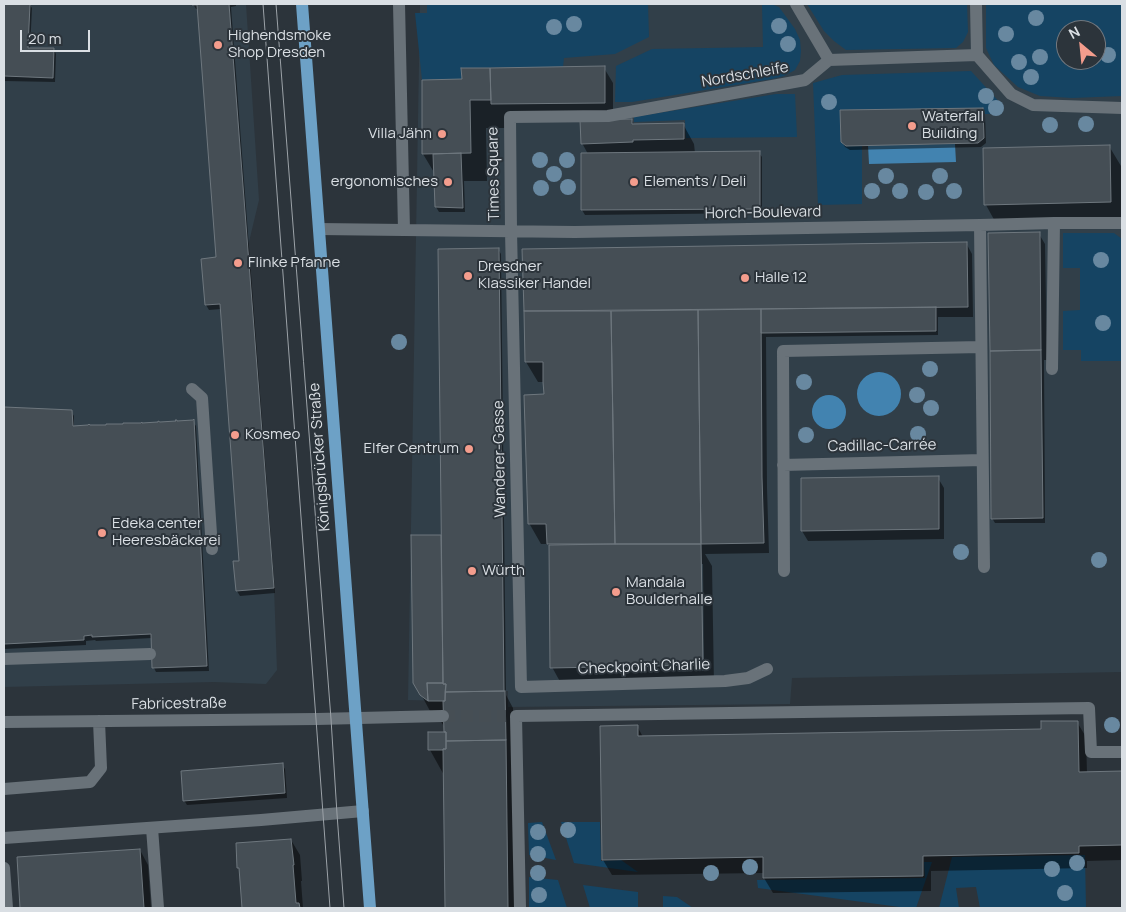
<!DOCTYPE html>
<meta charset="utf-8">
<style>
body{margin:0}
#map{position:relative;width:1126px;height:912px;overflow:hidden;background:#2c343b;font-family:Manrope,sans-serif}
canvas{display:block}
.frame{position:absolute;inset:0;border:5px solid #dadfe4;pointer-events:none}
.north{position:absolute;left:1056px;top:20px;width:50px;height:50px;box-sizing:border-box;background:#2c343b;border:1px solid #72787f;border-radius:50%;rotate:332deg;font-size:14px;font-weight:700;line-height:20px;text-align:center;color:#dadfe4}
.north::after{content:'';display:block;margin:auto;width:18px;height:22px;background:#f49d8d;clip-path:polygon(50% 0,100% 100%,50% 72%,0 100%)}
.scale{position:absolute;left:20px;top:30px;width:70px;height:22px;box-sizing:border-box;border:2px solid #dadfe4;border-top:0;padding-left:6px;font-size:15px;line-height:18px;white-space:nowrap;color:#dadfe4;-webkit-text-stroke:4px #2c343b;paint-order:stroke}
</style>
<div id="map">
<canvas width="1126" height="912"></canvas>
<div class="frame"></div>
<div class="north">N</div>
<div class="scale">20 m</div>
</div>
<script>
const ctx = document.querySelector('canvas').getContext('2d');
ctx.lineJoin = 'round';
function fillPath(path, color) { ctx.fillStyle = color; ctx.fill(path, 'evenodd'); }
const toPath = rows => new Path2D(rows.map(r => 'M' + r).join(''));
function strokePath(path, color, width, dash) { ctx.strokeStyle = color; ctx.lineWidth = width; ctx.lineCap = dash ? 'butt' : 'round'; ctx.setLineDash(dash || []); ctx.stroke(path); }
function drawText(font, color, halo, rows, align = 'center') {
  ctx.font = font + ' Manrope,sans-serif'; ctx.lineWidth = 4; ctx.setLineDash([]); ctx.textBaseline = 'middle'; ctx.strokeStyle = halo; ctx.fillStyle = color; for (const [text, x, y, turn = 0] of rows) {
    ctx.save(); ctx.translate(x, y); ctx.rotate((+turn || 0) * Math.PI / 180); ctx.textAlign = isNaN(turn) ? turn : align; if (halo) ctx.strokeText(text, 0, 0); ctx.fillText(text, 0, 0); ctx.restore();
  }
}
fillPath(toPath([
 [4,4,246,4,259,200,248,246,274,588,277,670,266,684,214,682,4,687],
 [420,4,1122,4,1122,672,792,678,790,704,508,707,508,691,505,691,446,692,445,701,408,700],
 [1066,30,1096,30,1096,60,1066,60]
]), '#313f49');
fillPath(toPath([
 [427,4,648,4,649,37,615,54,564,58,563,67,462,68,462,79,422,80,415,13,427,13],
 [762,4,771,4,779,7,795,29,800,40,801,51,800,61,795,70,784,76,772,79,632,102,615,102,616,66,652,49,763,47],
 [807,4,967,4,968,32,963,42,956,48,846,50,834,41,824,31],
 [986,4,1122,4,1122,96,1072,98,1040,96,1018,87,994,65,986,48],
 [1066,30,1096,30,1096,60,1066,60],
 [971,71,1002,105,1001,114,984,114,983,108,840,110,841,142,846,146,862,145,862,204,818,205,813,83,842,75],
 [776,94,795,94,797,137,686,138,685,120,634,122,634,117],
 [1063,233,1114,233,1122,239,1122,361,1081,361,1081,350,1063,350,1063,311,1080,310,1080,268,1063,268],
 [542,822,556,860,529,855,528,823],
 [561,822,600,822,601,861,621,860,638,872,574,863],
 [1085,855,1086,908,980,908,976,887,956,888,959,908,939,908,952,857],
 [924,862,932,862,916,908,907,908,758,888,757,880,925,878],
 [529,877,558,880,567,908,529,908],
 [583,885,638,892,638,908,590,908],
 [663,896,677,897,693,908,663,908]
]), '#154463');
fillPath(toPath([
 [955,144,956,162,869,164,868,145],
 '857 394a22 22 0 1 1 44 0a22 22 0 1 1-44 0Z',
 '812 412a17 17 0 1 1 34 0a17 17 0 1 1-34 0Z'
]), '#4283b0');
fillPath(toPath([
 [4,4,29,4,32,8,30,49,54,50,56,54,55,82,4,81],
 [193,4,236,4,236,6,231,7,275,593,240,596,237,591,241,562,221,309,209,310,206,305,203,260,218,259,199,9,196,9],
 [604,68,613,83,613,118,506,119,506,128,486,128,487,181,464,181,465,212,439,212,436,207,435,174,423,154,463,80],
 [982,109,985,114,986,143,981,147,850,150,845,147,842,142],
 [632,120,634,125,683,124,694,144,695,153,759,153,762,157,762,213,585,215,582,210,582,154,588,154,582,143],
 [1109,146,1121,166,1122,222,997,225,986,205],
 [1039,234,1045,244,1047,360,1044,360,1045,523,995,523,992,518],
 [966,243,972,254,973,317,938,317,938,335,766,337,767,488,769,553,705,554,712,566,714,685,563,687,552,667,550,547,548,544,541,544,529,523,545,395,545,382,538,382,526,362,524,250],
 [700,564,703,564,704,671,702,671],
 [498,249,501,254,506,695,513,708,518,908,447,908,445,777,430,750,429,733,446,733,445,728,438,717,430,711,415,683,441,537,443,540],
 [4,408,71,411,74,416,74,428,193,422,196,426,209,671,156,672,154,668,152,638,96,641,95,640,86,641,86,645,4,649],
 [938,478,944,488,944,539,808,541,802,531],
 [1077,722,1086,737,1087,773,1122,772,1122,860,1087,861,1087,868,931,871,931,891,773,893,764,878,764,873,612,875,603,860,637,726,643,737,1042,731],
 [282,765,285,769,287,798,187,805,184,800],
 [291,840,300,855,302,881,301,881,303,908,243,908,241,872,239,868],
 [140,850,148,865,151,908,21,908,18,859]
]), '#0007');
const building = toPath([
 [4,4,30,4,28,48,54,48,53,78,4,76,4,4],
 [192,4,229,4,274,588,236,591,233,561,239,561,220,304,205,305,201,259,216,257,197,5,192,5,192,4],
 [605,66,605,103,491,104,490,68,605,66],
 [461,68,490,68,491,100,470,100,471,153,422,154,422,80,462,79,461,68],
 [983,108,984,138,978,143,846,146,841,142,840,110,983,108],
 [632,119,632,124,684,123,684,139,633,140,633,142,581,144,580,120,632,119],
 [1110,145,1111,202,984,205,983,148,1110,145],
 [760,151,760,209,581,210,581,153,760,151],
 [461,153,463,208,435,207,433,154,461,153],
 [1040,232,1041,350,990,351,988,233,1040,232],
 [967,242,968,307,524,311,522,249,967,242],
 [499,248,504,691,445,692,446,684,443,684,443,683,438,249,499,248],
 [936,307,936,331,761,333,761,309,936,307],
 [761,309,762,477,764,543,701,544,698,310,761,309],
 [698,310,701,544,615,544,611,311,698,310],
 [524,311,611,311,615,544,547,544,546,524,528,524,524,395,544,394,543,382,543,362,525,362,524,311],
 [1041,350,1043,518,991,519,990,351,1041,350],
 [4,407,72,410,73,426,88,425,89,424,90,425,106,425,106,424,123,424,123,423,141,423,142,422,142,423,158,422,158,421,160,422,176,421,175,420,177,420,177,421,193,420,194,419,207,666,152,668,151,634,92,637,92,635,84,636,84,640,4,644,4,407],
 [939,476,939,529,801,531,801,478,939,476],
 [411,535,441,535,443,683,427,683,428,701,420,695,413,683,411,535],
 [615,544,701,544,703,665,550,668,549,545,615,544],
 [427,683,443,683,443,684,446,684,445,701,428,701,427,683],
 [505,691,506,740,446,741,446,732,444,732,443,701,445,701,445,692,505,691],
 [1041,721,1078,721,1079,772,1122,771,1122,845,1079,846,1079,853,923,856,923,876,763,878,763,857,602,860,600,726,638,725,638,736,1041,729,1041,721],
 [428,732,446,732,446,749,443,749,443,750,428,750,428,732],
 [506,740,508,908,445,908,443,749,446,749,446,741,506,740],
 [283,763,285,793,183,801,181,771,283,763],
 [291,839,294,865,293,865,296,903,299,903,300,908,242,908,239,868,237,868,236,843,291,839],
 [140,849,144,908,20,908,17,857,140,849]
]);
fillPath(building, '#454e55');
strokePath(building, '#6e777e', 1);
strokePath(toPath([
 [443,716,506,716]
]), '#464e54', 12, [12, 6]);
strokePath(toPath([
 [796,4,829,60],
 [976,4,977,55,1011,94,1033,105,1122,108],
 [980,225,984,567],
 [319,229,404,230,399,4],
 [404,230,575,232,980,225,1054,223,1122,223],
 [1052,369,1054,223],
 [192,389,202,398,212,549],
 [783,465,982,460],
 [784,571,783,351,981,347],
 [4,659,150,654],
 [767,669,748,678,725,681,521,687,511,231,510,117,608,116,805,80,829,60,977,55],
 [4,722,317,719,443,716],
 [4,789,90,782,101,768,99,721],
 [152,828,158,908],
 [4,838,261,820,363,811],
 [4,868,7,908],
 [520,908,516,716,1089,708,1091,752,1122,752]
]), '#697279', 12);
strokePath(toPath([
 [302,4,370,908]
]), '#6da1c6', 12);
strokePath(toPath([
 [263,4,330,908],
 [276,4,331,719,337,814,344,908]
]), '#9ca2a8', 1);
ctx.fillStyle = '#6888a0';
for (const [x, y] of [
 [1036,18],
 [574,24],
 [779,26],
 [554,27],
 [1006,34],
 [788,44],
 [1108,55],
 [1040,57],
 [1019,62],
 [1031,77],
 [986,96],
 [829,102],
 [996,108],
 [1086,124],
 [1050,125],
 [540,160],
 [567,160],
 [554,174],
 [886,176],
 [940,176],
 [568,187],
 [541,188],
 [872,191],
 [900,191],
 [954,191],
 [926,192],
 [1101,260],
 [1103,323],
 [399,342],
 [930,369],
 [804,382],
 [917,395],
 [931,408],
 [918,434],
 [806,435],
 [961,552],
 [1099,560],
 [1112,725],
 [568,830],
 [538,832],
 [538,854],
 [1077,863],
 [750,867],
 [1052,869],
 [538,873],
 [711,873],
 [1065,893],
 [539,895]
]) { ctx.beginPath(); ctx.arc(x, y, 8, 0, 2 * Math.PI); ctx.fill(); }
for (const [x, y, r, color] of [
 [218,45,5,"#f49d8d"],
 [912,126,5,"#f49d8d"],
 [442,134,5,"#f49d8d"],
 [448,182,5,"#f49d8d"],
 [634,182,5,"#f49d8d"],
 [238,263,5,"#f49d8d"],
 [468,276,5,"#f49d8d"],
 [745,278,5,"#f49d8d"],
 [235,435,5,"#f49d8d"],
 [469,449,5,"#f49d8d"],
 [102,533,5,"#f49d8d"],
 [472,571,5,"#f49d8d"],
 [616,592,5,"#f49d8d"]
]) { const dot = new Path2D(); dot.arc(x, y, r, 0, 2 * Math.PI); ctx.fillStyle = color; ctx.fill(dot); strokePath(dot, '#2c343b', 2); }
drawText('15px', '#dadfe4', '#2c343b', [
 ["Highendsmoke",228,36],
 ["Shop Dresden",228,53],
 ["Waterfall",922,117],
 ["Building",922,134],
 ["Villa Jähn",432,134,"right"],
 ["ergonomisches",438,182,"right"],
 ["Elements / Deli",644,182],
 ["Flinke Pfanne",248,263],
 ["Dresdner",478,267],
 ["Klassiker Handel",478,284],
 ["Halle 12",755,278],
 ["Kosmeo",245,435],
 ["Elfer Centrum",459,449,"right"],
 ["Edeka center",112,524],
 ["Heeresbäckerei",112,541],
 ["Würth",482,571],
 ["Mandala",626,583],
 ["Boulderhalle",626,600]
], 'left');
drawText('15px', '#dadfe4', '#2c343b', [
 ["Nordschleife",745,75,-10],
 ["Times Square",494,174,-91],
 ["Horch-Boulevard",763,213,-1],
 ["Cadillac-Carrée",882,446,-1],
 ["Königsbrücker Straße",320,457,-94],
 ["Wanderer-Gasse",500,459,-91],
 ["Checkpoint Charlie",644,667,-2],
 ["Fabricestraße",179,704,-1]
]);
</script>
